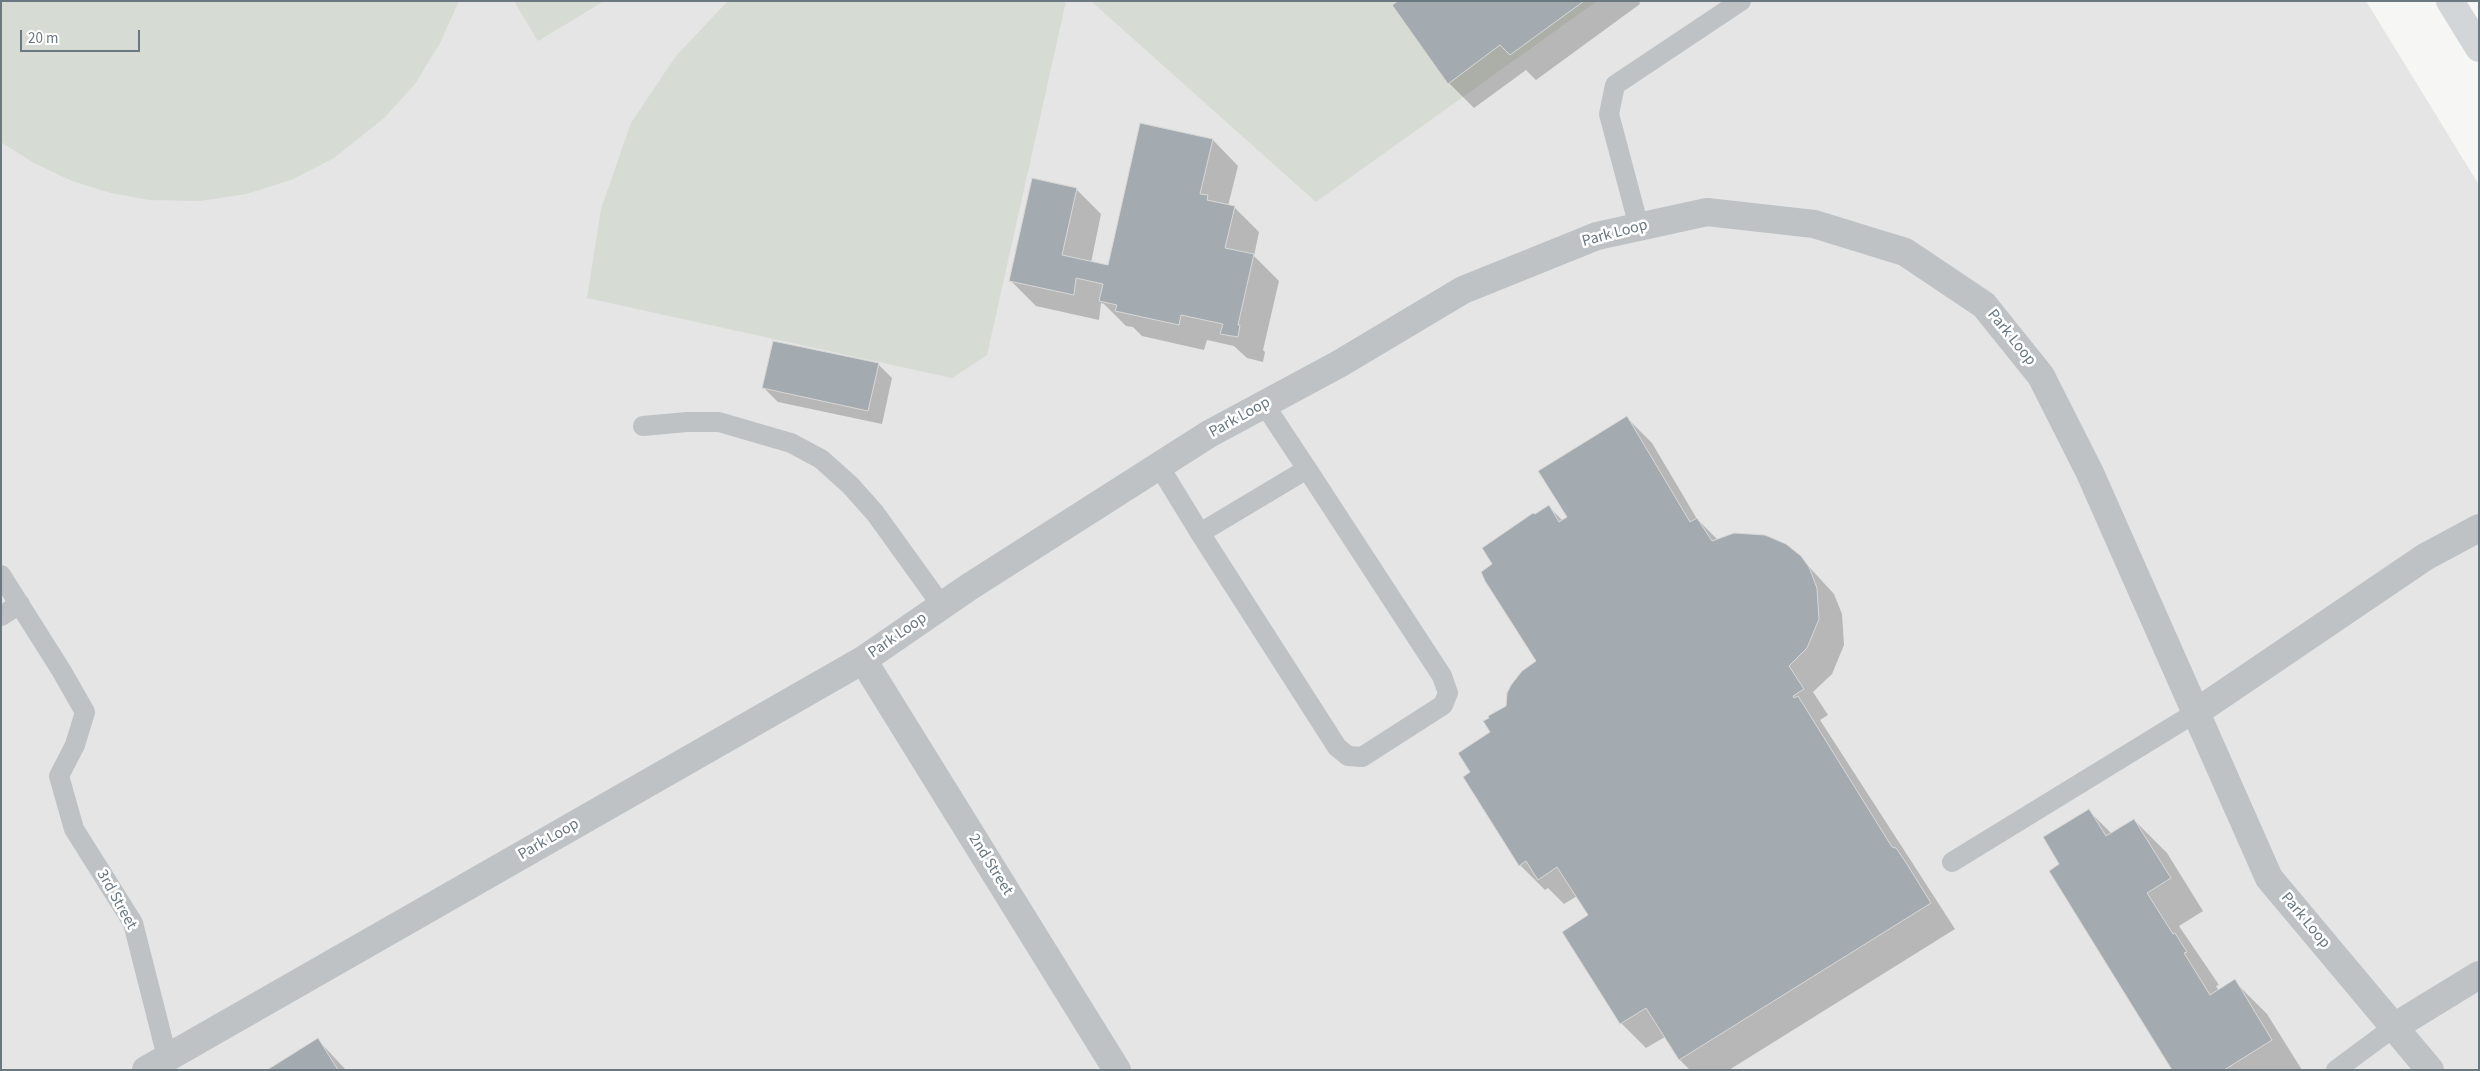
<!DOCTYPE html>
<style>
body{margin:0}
#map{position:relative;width:2480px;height:1071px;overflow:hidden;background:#f6f6f4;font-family:"Source Sans 3",sans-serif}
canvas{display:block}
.frame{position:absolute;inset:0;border:2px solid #697881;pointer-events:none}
.scale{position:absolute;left:20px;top:30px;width:120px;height:22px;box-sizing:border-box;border:2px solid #697881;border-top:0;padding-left:6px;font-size:15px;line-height:18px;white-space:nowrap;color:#697881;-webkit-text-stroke:4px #fff;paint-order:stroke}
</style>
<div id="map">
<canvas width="2480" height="1071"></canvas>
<div class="frame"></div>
<div class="scale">20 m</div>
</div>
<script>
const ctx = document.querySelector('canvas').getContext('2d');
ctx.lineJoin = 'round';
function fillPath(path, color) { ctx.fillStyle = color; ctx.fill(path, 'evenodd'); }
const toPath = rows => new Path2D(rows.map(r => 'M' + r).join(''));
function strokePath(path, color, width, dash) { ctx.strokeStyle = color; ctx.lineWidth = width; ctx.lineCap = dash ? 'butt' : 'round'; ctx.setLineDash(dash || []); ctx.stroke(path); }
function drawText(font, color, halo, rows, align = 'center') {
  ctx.font = font + ' "Source Sans 3",sans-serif'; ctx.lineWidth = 5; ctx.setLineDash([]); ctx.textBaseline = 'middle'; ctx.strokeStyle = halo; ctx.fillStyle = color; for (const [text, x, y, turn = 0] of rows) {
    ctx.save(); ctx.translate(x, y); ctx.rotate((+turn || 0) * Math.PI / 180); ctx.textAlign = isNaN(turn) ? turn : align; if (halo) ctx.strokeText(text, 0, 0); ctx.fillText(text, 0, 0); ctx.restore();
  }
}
fillPath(toPath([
 [1,1,2366,1,2479,185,2479,1070,1,1070]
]), '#e4e5e4');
fillPath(toPath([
 [1,1,459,1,440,43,415,84,384,118,334,158,291,180,246,194,200,201,149,200,111,193,72,181,34,163,1,142],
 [514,1,604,1,538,41],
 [728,1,1066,1,987,355,952,378,587,298,601,209,631,123,676,56],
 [1091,1,1597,1,1316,202]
]), '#d6dbd3');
fillPath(toPath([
 [1400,1,1639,1,1640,4,1536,80,1526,70,1474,108,1449,83],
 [1213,140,1238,166,1228,206,1234,207,1259,232,1254,256,1279,281,1263,350,1265,352,1263,362,1247,358,1234,346,1207,340,1204,350,1142,336,1133,327,1126,326,1104,304,1101,303,1099,320,1036,306,1010,280,1076,189,1101,214,1091,263,1109,266],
 [878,364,892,378,882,424,778,402,764,388],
 [1627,418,1652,443,1697,519,1718,540,1800,557,1834,594,1842,614,1844,645,1832,674,1813,692,1828,715,1820,720,1955,929,1729,1070,1690,1070,1680,1060,1665,1037,1646,1048,1621,1023,1590,916,1577,896,1564,904,1548,888,1545,890,1520,865,1472,772,1492,733,1490,718,1507,707,1538,662,1494,565,1535,516,1549,507,1563,521,1569,518],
 [2089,811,2112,834,2134,820,2167,853,2203,911,2179,926,2219,985,2216,986,2219,991,2234,981,2267,1014,2302,1070,2174,1070,2061,865],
 [318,1040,346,1070,269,1070]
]), '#0003');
const building = toPath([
 [1398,1,1584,1,1510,55,1500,45,1448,84,1392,5,1398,1],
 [1140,123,1213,139,1200,194,1208,195,1207,200,1235,206,1225,248,1254,254,1238,325,1240,325,1238,337,1220,334,1223,324,1181,315,1179,325,1115,311,1117,305,1099,301,1103,284,1076,278,1074,295,1009,281,1032,178,1077,188,1062,255,1108,265,1140,123],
 [773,341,879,363,868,411,762,388,773,341],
 [1627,416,1690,522,1697,518,1712,541,1734,533,1765,535,1786,544,1801,556,1809,567,1817,588,1819,619,1807,648,1789,666,1804,689,1793,696,1794,698,1798,696,1892,847,1896,848,1905,861,1931,903,1679,1060,1646,1008,1620,1024,1562,932,1588,915,1557,867,1538,880,1526,861,1519,866,1463,777,1470,772,1458,753,1490,732,1483,721,1489,718,1488,716,1506,706,1507,693,1511,685,1522,671,1536,661,1485,581,1481,572,1492,564,1482,548,1533,513,1535,514,1549,505,1559,522,1567,517,1538,471,1627,416],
 [2089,809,2106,836,2134,819,2171,878,2147,893,2173,934,2175,933,2187,952,2184,953,2210,995,2235,979,2272,1040,2224,1070,2172,1070,2049,871,2059,864,2043,837,2089,809],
 [318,1038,338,1070,267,1070,318,1038]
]);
fillPath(building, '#a4abb0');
strokePath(building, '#d8d8d6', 1);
strokePath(toPath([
 [1639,227,1609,114,1615,85,1741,1],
 [643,426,687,422,719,422,791,443,821,459,850,485,875,513,942,606],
 [1159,466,1200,533,1307,469,1264,404],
 [1200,533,1337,747,1348,756,1362,757,1443,705,1448,693,1442,676,1307,469],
 [1,575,61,670,85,712,75,745,59,776,74,829,133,923,167,1057],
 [1,616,20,604],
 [1952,862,2195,713],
 [2336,1070,2394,1027]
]), '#bec2c5', 20);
strokePath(toPath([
 [863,660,1117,1070],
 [2195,713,2425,557,2479,528],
 [2394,1027,2479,975],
 [146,1070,863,660,969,587,1209,434,1339,364,1463,290,1597,236,1707,212,1814,224,1905,252,1984,305,2041,376,2090,473,2269,878,2430,1070]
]), '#bec2c5', 28);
strokePath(toPath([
 [2450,1,2479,48]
]), '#d2d6d9', 28);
drawText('16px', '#697881', '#fff', [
 ["Park Loop",1615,234,-15],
 ["Park Loop",2011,338,51],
 ["Park Loop",1240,418,-29],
 ["Park Loop",898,636,-35],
 ["Park Loop",549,840,-30],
 ["2nd Street",990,865,58],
 ["3rd Street",116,900,61],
 ["Park Loop",2305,921,50]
]);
</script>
